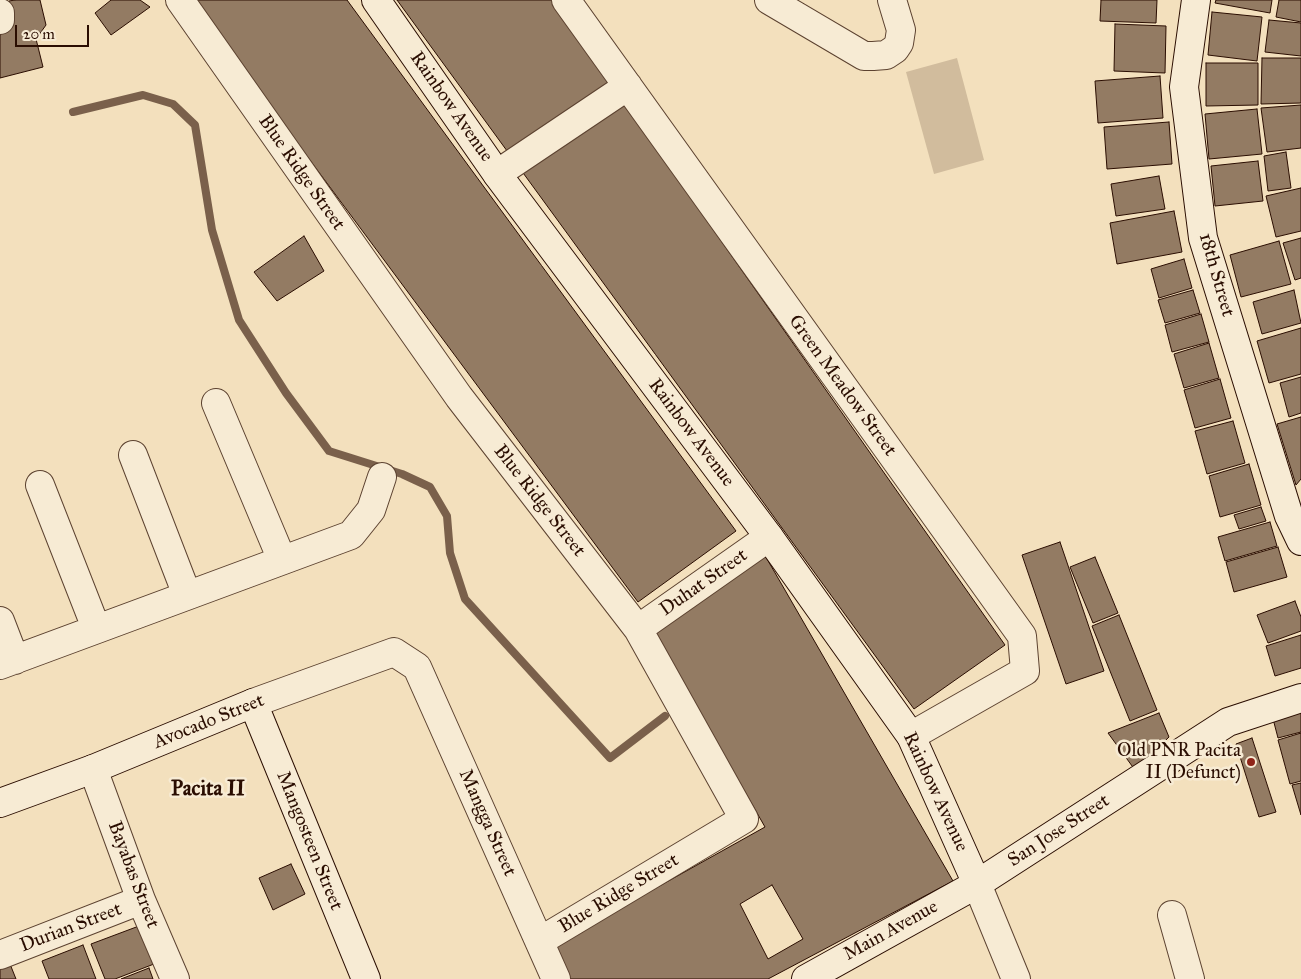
<!DOCTYPE html>
<style>
body{margin:0}
#map{position:relative;width:1301px;height:979px;overflow:hidden;background:#f3e0bd;font-family:"IM FELL Great Primer",serif}
canvas{display:block}
.scale{position:absolute;left:15px;top:25px;width:74px;height:22px;box-sizing:border-box;border:2px solid #2a0d01;border-top:0;padding-left:6px;font-size:15px;line-height:18px;white-space:nowrap;color:#2a0d01;-webkit-text-stroke:4px #f7ebd4;paint-order:stroke}
</style>
<div id="map">
<canvas width="1301" height="979"></canvas>
<div class="scale">20 m</div>
</div>
<script>
const ctx = document.querySelector('canvas').getContext('2d');
ctx.lineJoin = 'round';
function fillPath(path, color) { ctx.fillStyle = color; ctx.fill(path, 'evenodd'); }
const toPath = rows => new Path2D(rows.map(r => 'M' + r).join(''));
function strokePath(path, color, width, dash) { ctx.strokeStyle = color; ctx.lineWidth = width; ctx.lineCap = dash ? 'butt' : 'round'; ctx.setLineDash(dash || []); ctx.stroke(path); }
function drawText(font, color, halo, rows, align = 'center') {
  ctx.font = font + ' "IM FELL Great Primer",serif'; ctx.lineWidth = 5; ctx.setLineDash([]); ctx.textBaseline = 'middle'; ctx.strokeStyle = halo; ctx.fillStyle = color; for (const [text, x, y, turn = 0] of rows) {
    ctx.save(); ctx.translate(x, y); ctx.rotate((+turn || 0) * Math.PI / 180); ctx.textAlign = isNaN(turn) ? turn : align; if (halo) ctx.strokeText(text, 0, 0); ctx.fillText(text, 0, 0); ctx.restore();
  }
}
fillPath(toPath([
 [957,58,984,160,934,174,906,72]
]), '#d1bc9d');
strokePath(toPath([
 [73,112,143,95,173,104,195,125,212,230,239,320,286,393,329,451,402,474,430,487,447,516,450,553,465,599,610,758,665,716]
]), '#7a604b', 8);
const building = toPath([
 [15,0,40,0,46,25,36,39,43,67,0,78,0,35,10,26,9,1,15,0],
 [111,0,140,0,150,7,111,35,95,13,111,0],
 [191,0,347,0,736,531,638,602,191,0],
 [397,0,552,0,1005,645,914,709,397,0],
 [1101,0,1157,0,1156,23,1100,21,1101,0],
 [1216,0,1272,0,1270,13,1215,3,1216,0],
 [1279,0,1301,0,1301,22,1276,17,1279,0],
 [1212,12,1262,17,1257,61,1208,55,1212,12],
 [1269,20,1301,23,1301,56,1265,52,1269,20],
 [1115,24,1166,26,1165,73,1114,71,1115,24],
 [1262,58,1301,58,1301,103,1261,104,1262,58],
 [1206,63,1258,63,1258,105,1206,106,1206,63],
 [1160,76,1163,118,1098,123,1095,81,1160,76],
 [1301,105,1301,148,1267,152,1261,108,1301,105],
 [1257,109,1262,154,1209,159,1205,114,1257,109],
 [1169,122,1172,164,1107,169,1104,127,1169,122],
 [1286,152,1291,188,1268,191,1264,156,1286,152],
 [1258,161,1263,201,1215,206,1211,166,1258,161],
 [1159,176,1165,209,1116,216,1111,184,1159,176],
 [1301,188,1301,231,1276,237,1266,196,1301,188],
 [1174,211,1182,252,1117,264,1110,223,1174,211],
 [304,236,324,271,277,301,254,272,304,236],
 [1301,238,1301,278,1295,280,1283,243,1301,238],
 [1279,241,1291,284,1241,297,1230,255,1279,241],
 [1184,259,1192,288,1159,298,1151,269,1184,259],
 [1193,290,1200,313,1165,323,1158,300,1193,290],
 [1294,290,1301,323,1262,334,1253,302,1294,290],
 [1201,314,1209,342,1172,352,1165,325,1201,314],
 [1301,328,1301,374,1269,383,1257,341,1301,328],
 [1209,343,1219,378,1184,388,1174,354,1209,343],
 [1301,377,1301,413,1289,417,1280,383,1301,377],
 [1220,379,1231,418,1195,428,1184,390,1220,379],
 [1301,417,1301,479,1296,485,1277,424,1301,417],
 [1233,421,1245,463,1207,474,1195,431,1233,421],
 [1249,464,1261,505,1220,517,1209,476,1249,464],
 [1261,507,1266,521,1239,529,1234,515,1261,507],
 [1270,522,1277,546,1225,561,1218,537,1270,522],
 [1060,542,1104,671,1066,684,1022,555,1060,542],
 [1278,547,1287,577,1234,592,1226,562,1278,547],
 [763,552,953,881,768,979,566,979,552,946,765,827,652,629,763,552],
 [1095,557,1118,613,1093,623,1070,567,1095,557],
 [1295,601,1301,617,1301,631,1268,643,1257,615,1295,601],
 [1119,615,1157,710,1130,721,1092,626,1119,615],
 [1301,635,1301,668,1275,676,1266,646,1301,635],
 [1301,707,1301,732,1278,738,1272,715,1301,707],
 [1159,713,1169,737,1135,770,1108,733,1159,713],
 [1301,733,1301,781,1290,784,1278,740,1301,733],
 [1252,738,1276,812,1259,817,1236,744,1252,738],
 [1301,783,1301,815,1292,785,1301,783],
 [291,864,305,894,273,910,259,878,291,864],
 [772,885,803,939,768,959,740,904,772,885],
 [139,926,154,964,115,979,105,979,91,944,139,926],
 [83,945,96,979,49,979,42,961,83,945],
 [10,964,16,979,0,979,0,968,10,964],
 [149,968,153,979,121,979,149,968]
]);
fillPath(building, '#937b63');
strokePath(building, '#2a0d01', 1);
const street = toPath([
 [180,0,459,397,638,629,744,819,540,941],
 [566,0,1022,636,1025,671,911,736],
 [769,0,864,56,873,56,886,55,895,49,899,43,901,30,892,0],
 [0,13,0,20],
 [497,174,628,86],
 [216,403,282,560],
 [133,455,187,595],
 [40,485,96,628],
 [0,621,15,660],
 [638,629,769,537],
 [0,665,351,535,371,510,382,477],
 [253,703,394,652,417,667,556,979],
 [93,769,141,900,175,979],
 [977,884,1016,979],
 [1172,915,1190,979],
 [0,955,141,900]
]);
const secondary = toPath([
 [376,0,497,174,769,537,911,736,977,884],
 [1196,0,1184,87,1203,238,1289,516,1301,541],
 [0,803,93,769,253,703,366,979],
 [806,979,977,884,1228,722,1301,698]
]);
strokePath(street, '#5c4230', 30);
strokePath(secondary, '#2a0d01', 30);
strokePath(street, '#f7ebd4', 28);
strokePath(secondary, '#f7ebd4', 28);
for (const [x, y, r, color] of [
 [1251,762,5,"#8f2418"]
]) { const dot = new Path2D(); dot.arc(x, y, r, 0, 2 * Math.PI); ctx.fillStyle = color; ctx.fill(dot); strokePath(dot, '#f7ebd4', 2); }
drawText('19px', '#2a0d01', '#f7ebd4', [
 ["Rainbow Avenue",451,107,55],
 ["Blue Ridge Street",301,173,55],
 ["18th Street",1216,275,74],
 ["Green Meadow Street",842,386,54],
 ["Rainbow Avenue",691,433,53],
 ["Blue Ridge Street",539,501,52],
 ["Duhat Street",704,583,-35],
 ["Avocado Street",209,722,-22],
 ["Rainbow Avenue",935,792,65],
 ["Mangga Street",487,823,66],
 ["San Jose Street",1059,831,-33],
 ["Mangosteen Street",309,841,68],
 ["Bayabas Street",133,875,69],
 ["Blue Ridge Street",619,894,-31],
 ["Durian Street",71,928,-21],
 ["Main Avenue",891,931,-29]
]);
drawText('19px', '#2a0d01', '#f7ebd4', [
 ["Old PNR Pacita",1241,751],
 ["II (Defunct)",1241,773]
], 'right');
drawText('bold 21px', '#2a0d01', '#f7ebd4', [
 ["Pacita II",208,790]
]);
</script>
